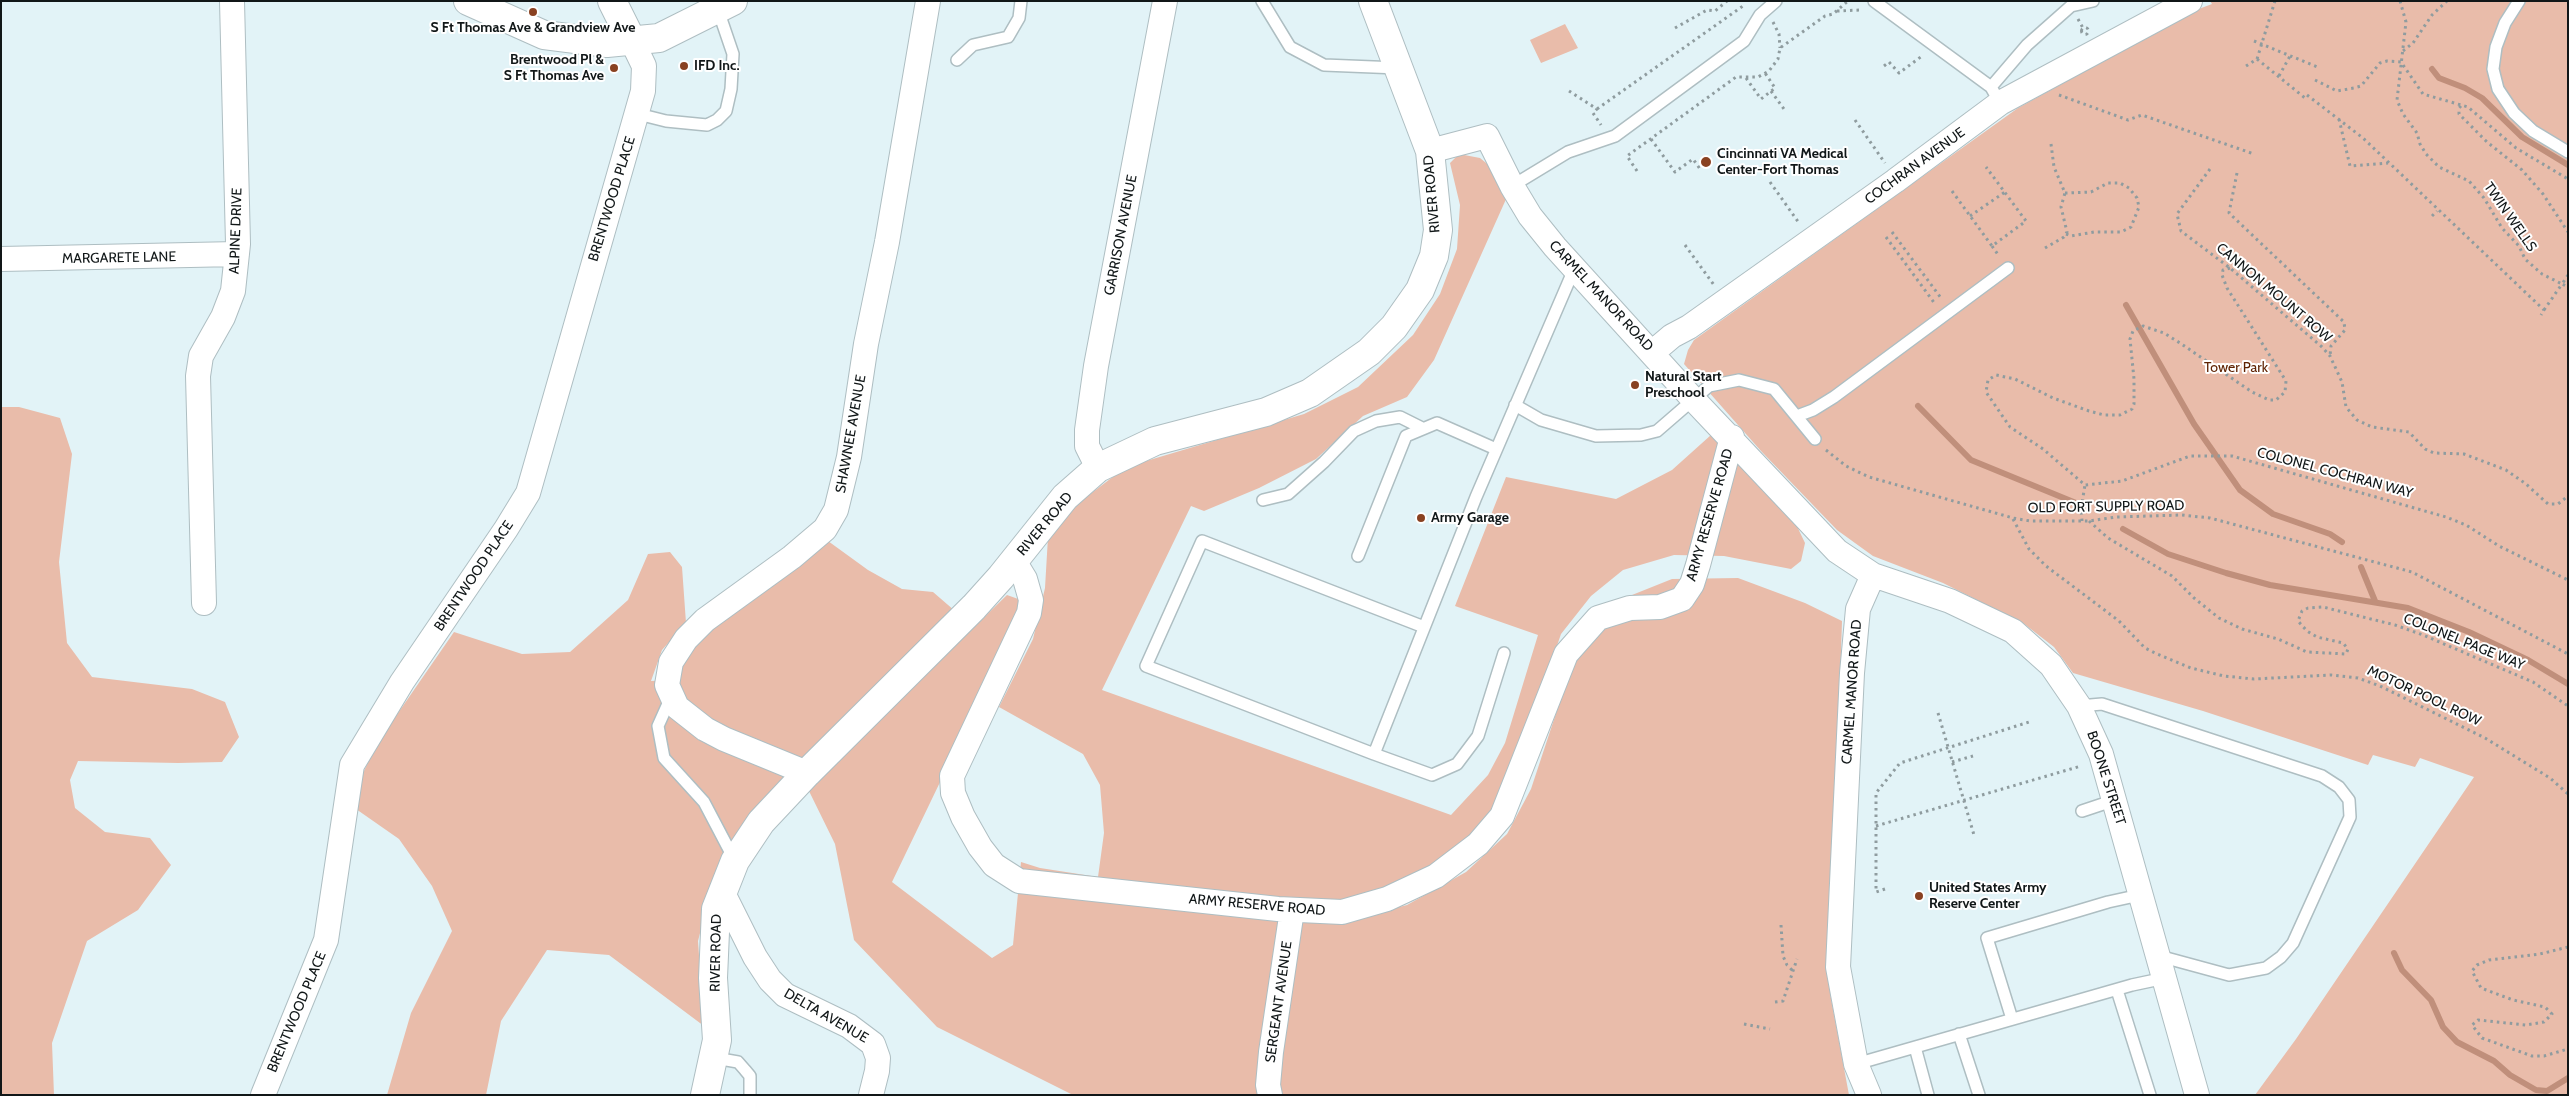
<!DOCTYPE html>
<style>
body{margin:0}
#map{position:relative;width:2569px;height:1096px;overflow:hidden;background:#e2f3f7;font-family:Cabin,sans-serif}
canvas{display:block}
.frame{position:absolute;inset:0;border:2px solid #111718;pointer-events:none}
</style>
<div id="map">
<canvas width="2569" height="1096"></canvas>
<div class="frame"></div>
</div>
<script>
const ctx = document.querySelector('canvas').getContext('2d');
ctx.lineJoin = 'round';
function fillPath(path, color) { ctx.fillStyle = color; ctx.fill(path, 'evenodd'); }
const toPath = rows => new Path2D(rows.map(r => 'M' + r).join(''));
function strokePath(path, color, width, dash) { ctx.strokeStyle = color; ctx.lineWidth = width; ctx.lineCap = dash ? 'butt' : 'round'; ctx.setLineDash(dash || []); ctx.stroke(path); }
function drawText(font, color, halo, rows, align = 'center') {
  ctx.font = font + ' Cabin,sans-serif'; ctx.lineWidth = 4; ctx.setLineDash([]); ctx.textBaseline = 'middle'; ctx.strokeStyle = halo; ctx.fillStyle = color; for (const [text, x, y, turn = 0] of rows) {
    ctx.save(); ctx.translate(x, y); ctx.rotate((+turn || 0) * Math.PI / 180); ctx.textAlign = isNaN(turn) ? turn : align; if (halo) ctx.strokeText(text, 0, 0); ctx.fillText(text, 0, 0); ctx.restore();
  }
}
fillPath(toPath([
 [2210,1,2568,1,2568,1095,2255,1095,2296,1039,2474,777,2420,758,2415,767,2373,755,2368,765,2203,711,2073,673,2054,647,2023,623,1943,583,1873,556,1837,530,1761,451,1684,364,1688,350,1694,340,2018,108,2196,10,2212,4],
 [1565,24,1578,48,1541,63,1530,40],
 [1459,154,1480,158,1491,167,1507,197,1434,360,1407,397,1363,416,1316,459,1259,488,1204,511,1191,506,1102,690,1451,815,1488,775,1505,743,1538,635,1455,606,1506,477,1616,499,1672,470,1711,435,1794,520,1805,543,1801,561,1791,569,1724,556,1674,555,1623,570,1591,596,1561,634,1528,731,1493,808,1470,838,1376,913,1407,905,1466,872,1507,834,1531,789,1570,671,1594,626,1627,597,1672,579,1738,578,1805,603,1842,621,1830,993,1849,1095,1073,1095,937,1027,854,940,835,844,808,789,1007,595,1021,600,1018,620,892,882,992,958,1013,945,1021,862,1040,868,1098,877,1104,833,1100,785,1083,754,999,707,1033,639,1045,588,1048,537,1081,501,1126,467,1304,414,1358,387,1413,335,1440,294,1457,249,1460,205,1450,163],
 [1,407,19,407,60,418,72,454,59,562,67,643,92,677,192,689,225,702,239,737,222,762,178,763,78,761,70,780,75,808,105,832,150,838,171,865,138,910,87,941,52,1043,54,1095,1,1095],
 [828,541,868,570,902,589,933,592,955,611,761,801,739,829,717,867,698,941,704,1026,609,955,547,950,501,1021,486,1095,387,1095,411,1013,452,931,432,886,399,839,356,809,362,775,378,742,454,632,522,654,570,652,628,600,648,554,670,552,682,567,686,623,662,650,651,681,674,680,677,671,703,633]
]), '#e9bcaa');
strokePath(toPath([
 [2432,69,2439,78,2465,88,2482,98,2522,137,2568,165],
 [2126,305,2194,424,2240,490,2273,514,2330,534,2342,542],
 [1918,406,1971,460,2076,503],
 [2123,529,2168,554,2226,573,2270,585,2408,608,2469,632,2528,660,2568,684],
 [2361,567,2375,601],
 [2394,953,2402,970,2431,1000,2443,1027,2457,1042,2494,1061,2510,1075,2536,1090,2547,1091,2568,1078]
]), '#c08f7b', 6);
const service = toPath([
 [1262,1,1290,47,1324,65,1398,68],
 [1874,1,1991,87,2000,103],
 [2519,1,2505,23,2496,47,2493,69,2498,89,2514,113,2533,131,2568,152],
 [957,60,973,45,1008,37,1019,18,1021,1],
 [1991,87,2027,45,2071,6,2093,1],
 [638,114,666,121,707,125,717,120,726,111,731,89,733,54,718,10],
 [1512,186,1568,152,1615,136,1744,41,1760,15,1776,1],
 [1515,405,1541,420,1596,436,1641,435,1657,431,1709,386,1739,380,1774,389,1815,439],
 [1797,416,1813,410,1834,397,2008,268],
 [1263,500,1288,494,1324,462,1354,431,1376,421,1400,417,1422,428],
 [1358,556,1406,436,1437,423,1496,449],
 [1424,627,1202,541,1146,666,1374,754,1476,497,1575,267],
 [671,697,658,726,664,758,704,802,735,861],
 [2079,706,2102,704,2322,776,2339,787,2349,800,2350,817,2293,943,2281,957,2266,968,2229,975,2159,956],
 [1374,754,1432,775,1457,764,1478,736,1504,653],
 [2082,811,2115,800],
 [2117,990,2150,1095],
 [2012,1019,1987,938,2108,902,2140,895],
 [1959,1034,1979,1095],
 [1915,1047,1928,1095],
 [715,1058,738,1062,745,1070,750,1076,750,1095],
 [1856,1064,2132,985,2165,978]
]);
const minor = toPath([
 [1430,151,1487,136,1512,186,1530,216,1555,247,1693,399,1837,551,1873,575,1950,601,2013,631,2051,665,2079,706,2101,754,2197,1095],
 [1,259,237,254],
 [1653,352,1672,336,1689,327,1895,181,2000,103,2190,1],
 [1098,468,1087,446,1087,430,1096,366,1165,1],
 [1014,561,1025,579,1031,600,1029,613,952,776,953,793,963,817,980,847,994,865,1019,881,1278,909,1342,912,1387,899,1436,876,1478,844,1502,816,1566,654,1598,618,1630,608,1660,607,1682,599,1692,584,1698,565,1732,437],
 [204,603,198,376,201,356,223,317,233,291,238,244,232,1],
 [807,773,724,739,705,729,677,707,667,685,671,662,686,639,705,620,792,557,825,529,836,510,849,457,866,344,887,242,928,1],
 [722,891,755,957,770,980,785,995,849,1026,873,1044,878,1058,877,1071,871,1095],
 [263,1095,326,940,352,765,402,682,506,529,528,493,643,91,644,66,632,41],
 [1270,1095,1268,1085,1271,1052,1292,910],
 [1869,1095,1856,1064,1838,967,1852,673,1858,609,1873,575]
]);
const tertiary = toPath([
 [612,1,632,41],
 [705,1095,717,1040,713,978,716,909,735,861,761,822,807,773,974,607,1001,577,1065,497,1098,468,1155,441,1266,412,1310,393,1369,352,1394,327,1420,290,1434,256,1438,230,1430,151,1373,1]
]);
const secondary = toPath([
 [468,1,544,35,607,43,659,38,733,1]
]);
strokePath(service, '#aebec2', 14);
strokePath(minor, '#aebec2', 26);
strokePath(tertiary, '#aebec2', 30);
strokePath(secondary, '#aebec2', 30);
strokePath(toPath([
 [2400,1,2406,22,2397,100,2403,114,2417,133,2420,144,2426,154,2439,167,2469,181,2484,198,2502,228,2519,246,2525,259,2542,274,2562,284,2568,275],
 [1837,11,1861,10],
 [2078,19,2083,28],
 [1773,22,1779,34,1780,48],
 '2081.5 31a3.5 3.5 0 1 1 7 0a3.5 3.5 0 1 1-7 0Z',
 [1675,28,1707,10,1715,11,1727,1],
 [2254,41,2320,68],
 [2403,51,2413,43,2432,15,2447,1],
 [2257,59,2305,98],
 [1884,66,1889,62,1899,73,1922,56],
 [2246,66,2257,59,2275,1],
 [2279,76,2290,56],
 [1746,78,1761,99,1775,88,1765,73],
 [2315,80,2337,91,2354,88,2361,86,2380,63,2387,61,2401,62,2423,94,2468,107,2516,148,2568,179],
 [1569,91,1597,109,1593,113,1601,125],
 [1771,91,1784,109],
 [2059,95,2128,120,2142,115,2254,154],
 [2307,95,2363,138,2544,310,2541,315],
 [2461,106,2459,108,2459,114,2487,142,2522,170,2543,194,2568,232],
 [1597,109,1743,6],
 [2339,119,2350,166,2388,163],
 [1855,120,1885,163],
 [1651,139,1675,172,1693,159,1700,169],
 [2210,169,2177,214,2181,231,2230,268,2322,347,2330,356,2342,382,2346,407,2357,420,2372,427,2409,432,2425,449,2434,453,2464,454,2506,470,2526,484,2548,504,2558,504,2568,496],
 [1637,171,1627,156,1736,77,1758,77,1769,71,1778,59,1780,48,1825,16,1833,14,1848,1],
 [2237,173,2229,213,2344,322,2345,330,2331,346,2330,356],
 [1770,182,1799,223],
 [1952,191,1992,246,2026,221,1986,167],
 [2065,193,2091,192,2108,183,2120,183,2129,188,2137,198,2139,207,2131,227,2121,232,2094,232,2071,236,2066,234],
 [1970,216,2005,192],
 [2432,216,2437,211],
 [1892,232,1941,298],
 [1886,237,1935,304],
 [1685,245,1714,285],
 [1992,246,1999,256],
 [2045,248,2064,237,2067,232,2061,207,2065,193,2054,167,2051,144],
 [2230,268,2223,270,2222,275,2227,288,2286,381,2285,392,2276,400,2269,400,2252,392,2180,343,2164,333,2143,326,2133,331,2130,339,2134,379,2134,404,2132,409,2120,415,2104,415,2089,411,2053,398,2015,379,1996,375,1988,380,1986,392,2010,427,2043,449,2085,485,2122,481,2190,456,2232,456,2446,517,2466,525,2499,546,2568,580],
 [2544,310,2562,284,2568,287],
 [1826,450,1846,466,1869,477,2013,518,2030,521,2089,521,2116,517,2182,515,2210,518,2412,572,2568,654],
 [2013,519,2029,549,2046,566,2119,621,2145,648,2155,653,2191,668,2224,676,2254,679,2331,675,2358,678,2380,686,2485,738,2550,778,2568,794],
 [2082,521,2081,509,2085,485],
 [2089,521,2108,538,2172,576,2194,598,2219,618,2242,629,2278,639,2307,652,2346,654,2348,649,2343,643,2317,637,2307,631,2298,621,2302,611,2308,608,2323,607,2395,625,2423,635,2533,682,2568,706],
 [1938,713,1974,835],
 [1952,762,1973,756],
 [1876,826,2081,766],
 [1885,889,1876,892,1876,793,1900,763,2029,722],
 [1781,925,1783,956,1787,965,1793,971],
 [2568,947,2540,954,2489,960,2477,965,2472,971,2481,988,2513,1000,2545,1007,2552,1014,2544,1022,2526,1025,2478,1020,2472,1025,2482,1038,2532,1056,2544,1056,2568,1049],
 [1775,1002,1783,1001,1797,959],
 [1744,1024,1770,1029]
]), '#8f9c9f', 3, [2.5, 4]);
strokePath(service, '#fff', 11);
strokePath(minor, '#fff', 24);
strokePath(tertiary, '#fff', 28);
strokePath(secondary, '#fff', 28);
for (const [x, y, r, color] of [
 [533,12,5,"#894121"],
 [684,66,5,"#894121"],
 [614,68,5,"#894121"],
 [1706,162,6,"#894121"],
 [1635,385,5,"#894121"],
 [1421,518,5,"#894121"],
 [1919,896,5,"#894121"]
]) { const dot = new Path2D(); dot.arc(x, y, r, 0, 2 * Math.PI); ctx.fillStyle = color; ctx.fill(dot); strokePath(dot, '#fff', 2); }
drawText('bold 14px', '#111718', '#fff', [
 ["S Ft Thomas Ave & Grandview Ave",533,28,"center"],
 ["Brentwood Pl &",604,60,"right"],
 ["S Ft Thomas Ave",604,76,"right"],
 ["IFD Inc.",694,66],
 ["Cincinnati VA Medical",1717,154],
 ["Center-Fort Thomas",1717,170],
 ["Natural Start",1645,377],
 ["Preschool",1645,393],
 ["Army Garage",1431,518],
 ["United States Army",1929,888],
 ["Reserve Center",1929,904]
], 'left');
drawText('14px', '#111718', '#fff', [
 ["COCHRAN AVENUE",1915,166,-36],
 ["RIVER ROAD",1432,194,-95],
 ["BRENTWOOD PLACE",612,199,-73],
 ["TWIN WELLS",2510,217,55],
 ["ALPINE DRIVE",236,231,-88],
 ["GARRISON AVENUE",1121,235,-79],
 ["MARGARETE LANE",119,258,-1],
 ["CANNON MOUNT ROW",2274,293,40],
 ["CARMEL MANOR ROAD",1601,296,47],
 ["SHAWNEE AVENUE",851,434,-80],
 ["COLONEL COCHRAN WAY",2335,473,15],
 ["OLD FORT SUPPLY ROAD",2106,507,-1],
 ["ARMY RESERVE ROAD",1710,515,-74],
 ["RIVER ROAD",1045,524,-50],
 ["BRENTWOOD PLACE",474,576,-56],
 ["COLONEL PAGE WAY",2464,642,22],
 ["CARMEL MANOR ROAD",1852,692,-86],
 ["MOTOR POOL ROW",2424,696,25],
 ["BOONE STREET",2106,778,72],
 ["ARMY RESERVE ROAD",1257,905,5],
 ["RIVER ROAD",716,953,-89],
 ["SERGEANT AVENUE",1279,1002,-82],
 ["BRENTWOOD PLACE",297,1012,-67],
 ["DELTA AVENUE",826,1016,30]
]);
drawText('14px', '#5f2303', '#fff', [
 ["Tower Park",2236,368]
]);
</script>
